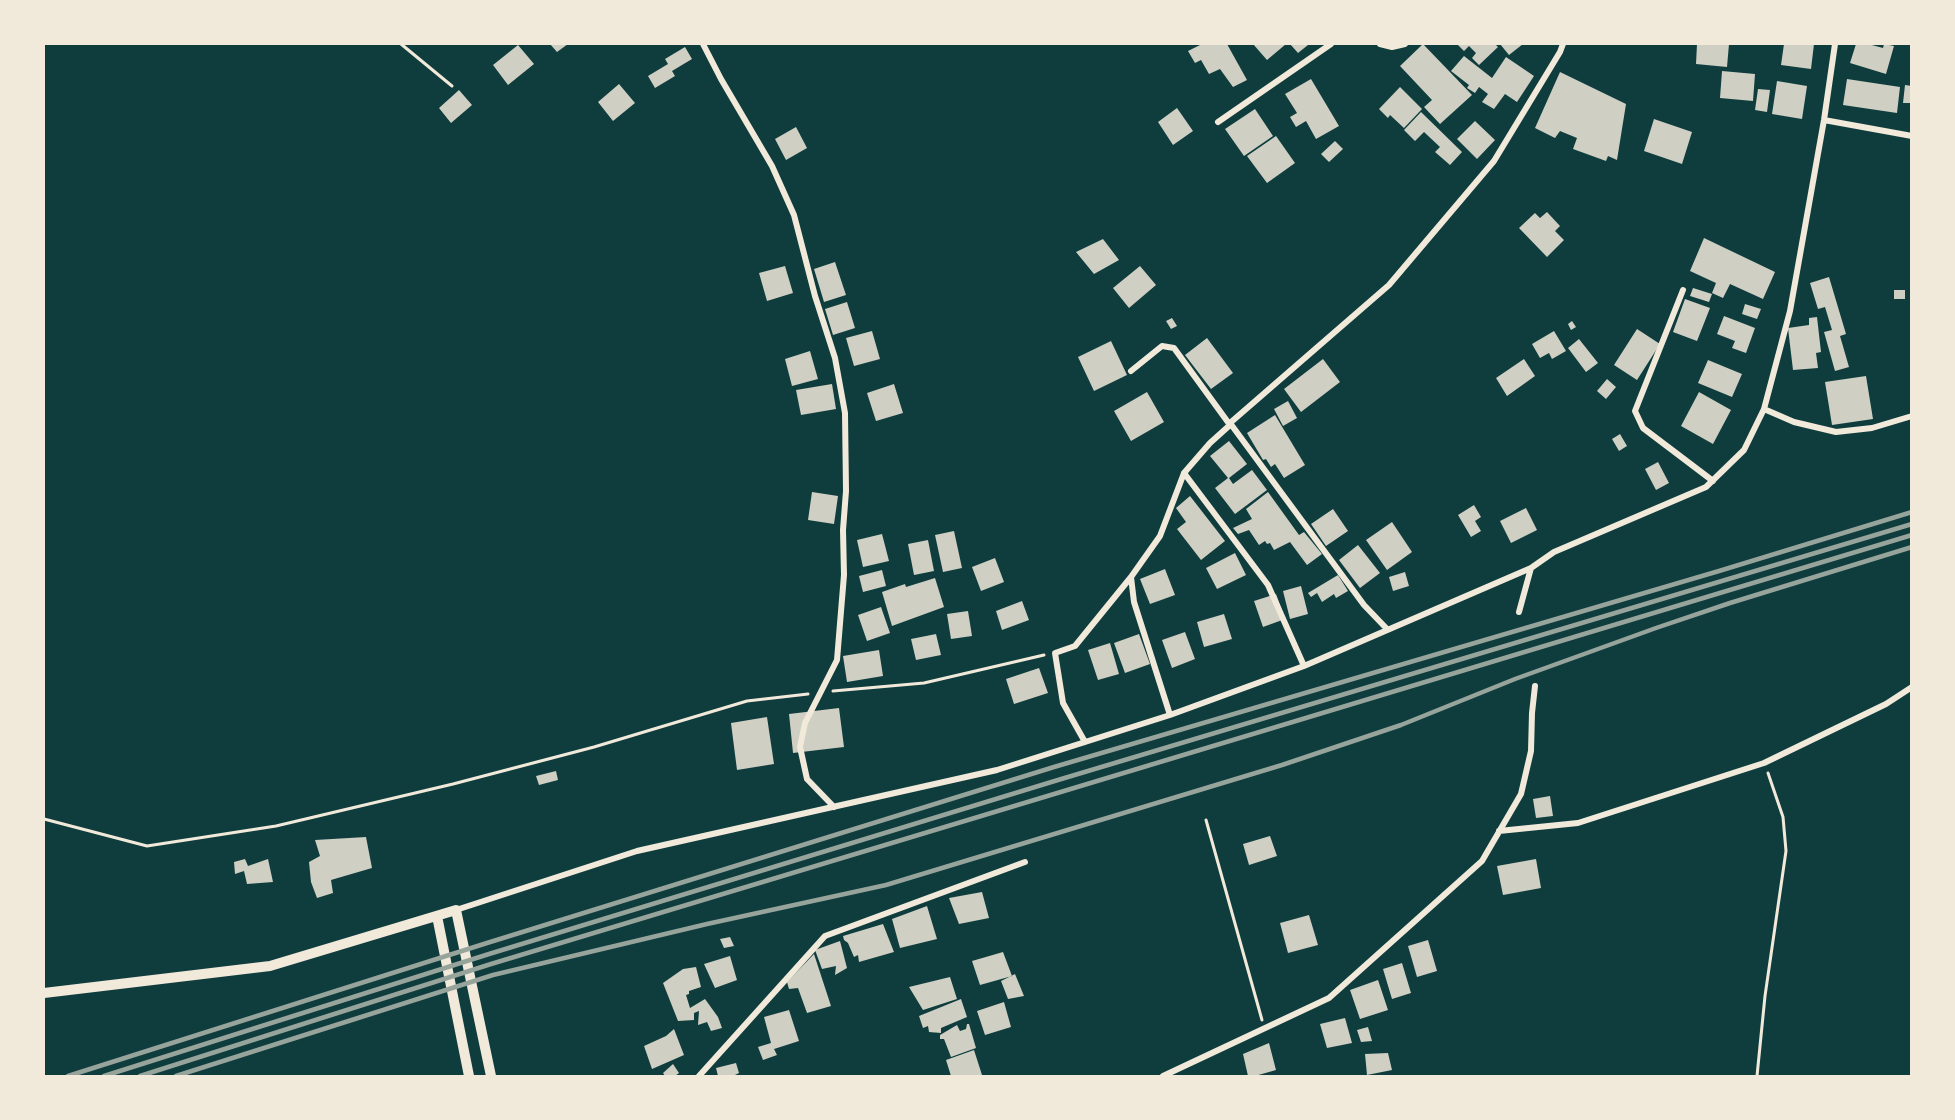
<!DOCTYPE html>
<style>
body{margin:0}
#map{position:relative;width:1955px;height:1120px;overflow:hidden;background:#0f3d3e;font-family:Barlow,sans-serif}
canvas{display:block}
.frame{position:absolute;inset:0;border:45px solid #f1e9da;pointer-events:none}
</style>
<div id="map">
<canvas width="1955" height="1120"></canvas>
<div class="frame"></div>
</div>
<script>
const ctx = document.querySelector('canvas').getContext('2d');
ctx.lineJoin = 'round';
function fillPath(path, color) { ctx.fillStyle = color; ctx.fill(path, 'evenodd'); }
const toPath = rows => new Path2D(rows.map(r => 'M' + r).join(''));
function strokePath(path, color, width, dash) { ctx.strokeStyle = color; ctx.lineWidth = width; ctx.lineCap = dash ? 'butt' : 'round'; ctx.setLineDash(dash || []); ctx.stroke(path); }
fillPath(toPath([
 [550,44,568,44,557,52],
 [1202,44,1227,44,1247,80,1233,87,1220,69,1209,74,1201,60,1195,63,1188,51],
 [1253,44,1286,44,1267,60],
 [1290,44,1307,44,1308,45,1298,53],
 [1423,44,1472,95,1440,124,1424,107,1432,100,1400,66],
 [1457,44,1495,44,1498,47,1479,65,1472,58,1476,53,1469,46,1464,51],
 [1500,44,1523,44,1509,55],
 [1697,44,1729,44,1727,67,1696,64],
 [1784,44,1814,44,1811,69,1781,65],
 [1856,44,1868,44,1883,48,1884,44,1894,46,1886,74,1850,63],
 [518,45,534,64,508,85,493,65],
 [685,47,692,59,672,71,675,76,655,88,648,76,668,64,665,59],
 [1464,56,1492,78,1506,57,1534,76,1517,102,1505,94,1494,109,1482,102,1488,94,1479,87,1475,93,1467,88,1469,85,1451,71],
 [1722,71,1755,74,1753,101,1720,98],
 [1560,72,1626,104,1617,160,1608,156,1606,161,1573,149,1577,138,1560,131,1555,138,1535,128],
 [1311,79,1339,126,1316,139,1306,121,1296,127,1290,117,1297,113,1285,94],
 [1847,79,1900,87,1897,113,1843,105],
 [1777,81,1807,86,1802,119,1772,114],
 [619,84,635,103,613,121,598,102],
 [1905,85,1912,86,1912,103,1903,103],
 [1400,87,1422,109,1404,128,1390,115,1388,118,1379,109],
 [1758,89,1770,90,1767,112,1755,110],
 [459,90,472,105,451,123,439,108],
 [1177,108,1193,131,1173,145,1158,122],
 [1255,109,1273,136,1244,156,1225,129],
 [1421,112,1462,152,1450,165,1435,152,1440,147,1424,132,1415,141,1404,130],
 [1654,119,1692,132,1682,164,1644,151],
 [1475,121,1495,140,1477,159,1457,139],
 [796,127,807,148,786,160,775,139],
 [1276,136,1295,163,1267,183,1247,156],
 [1335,141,1343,149,1329,162,1321,154],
 [1547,212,1560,226,1555,231,1564,240,1547,257,1519,228,1535,213,1540,218],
 [1704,238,1775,272,1763,299,1730,284,1723,298,1712,293,1716,283,1690,271],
 [1103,239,1119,260,1094,274,1076,252],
 [835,262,846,295,824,302,814,269],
 [785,266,793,293,767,301,759,273],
 [1140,266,1156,285,1129,308,1113,288],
 [1829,277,1846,334,1840,336,1849,367,1835,371,1824,332,1832,330,1825,307,1818,309,1810,283],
 [1693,288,1712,294,1709,302,1690,296],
 [1894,290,1905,290,1905,299,1894,299],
 [1685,299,1710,308,1697,341,1673,332],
 [847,302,855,328,833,335,825,309],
 [1745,304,1761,309,1757,319,1742,314],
 [1724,316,1755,328,1746,353,1732,348,1735,341,1717,334],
 [1817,317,1821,352,1816,353,1818,368,1793,370,1788,328,1809,325,1809,318],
 [1172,318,1177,326,1171,329,1166,321],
 [1572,321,1576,327,1571,330,1568,324],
 [1637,329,1660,344,1637,380,1614,365],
 [872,331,880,359,854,366,846,338],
 [1554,331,1566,351,1552,359,1549,353,1540,358,1532,344],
 [1207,338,1233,373,1211,389,1185,355],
 [1579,339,1598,363,1586,372,1568,348],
 [1111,341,1127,375,1094,391,1078,357],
 [810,351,818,379,792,386,785,359],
 [1323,359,1340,382,1301,412,1284,389],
 [1524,359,1535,376,1507,396,1496,378],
 [1708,360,1742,374,1732,397,1698,383],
 [1866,376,1873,419,1832,425,1825,382],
 [1607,379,1616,387,1606,399,1597,391],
 [832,384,836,409,801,415,796,390],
 [894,384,903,413,876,421,867,393],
 [1147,392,1164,422,1131,441,1114,411],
 [1699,392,1731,410,1713,444,1681,426],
 [1288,401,1297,418,1283,426,1274,409],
 [1275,415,1305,465,1284,478,1275,464,1271,467,1266,459,1263,460,1247,433],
 [1620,434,1627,446,1619,451,1612,439],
 [1229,441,1247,464,1229,478,1233,484,1252,470,1267,490,1235,514,1215,488,1228,478,1210,456],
 [1658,462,1669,483,1656,490,1645,469],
 [812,492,838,496,834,524,808,520],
 [1268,492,1299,535,1304,532,1322,554,1307,565,1290,542,1274,550,1270,543,1267,544,1265,541,1259,545,1249,530,1238,534,1233,528,1252,519,1246,509],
 [1190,496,1225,541,1201,560,1177,529,1186,522,1176,508],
 [1474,505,1481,517,1475,521,1481,531,1471,537,1458,515],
 [1526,508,1537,530,1511,543,1500,521],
 [1333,509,1348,531,1326,546,1311,524],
 [1392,522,1412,552,1387,570,1366,540],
 [954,531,962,568,943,572,935,535],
 [882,534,889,561,863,567,857,540],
 [928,540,934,571,914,575,908,544],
 [1358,545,1380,573,1360,588,1339,560],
 [1235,553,1246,575,1217,589,1206,568],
 [995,558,1004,582,981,591,972,567],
 [1165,569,1175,595,1150,604,1140,579],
 [882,570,886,586,863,592,859,576],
 [1405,572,1409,586,1393,591,1389,577],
 [1338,575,1348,591,1336,598,1334,594,1322,602,1317,593,1311,597,1308,593],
 [935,578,944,607,892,626,882,592,905,584,906,587],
 [1301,586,1308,614,1290,619,1283,591],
 [1276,594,1285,619,1263,627,1254,601],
 [1022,601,1029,620,1002,630,996,611],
 [881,607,890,633,867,641,858,615],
 [968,611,972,636,951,639,947,614],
 [1224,614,1232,639,1204,647,1197,622],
 [1185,632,1195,659,1172,668,1162,640],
 [936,634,941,655,916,660,911,639],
 [1139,634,1150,664,1125,673,1114,643],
 [1110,643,1119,674,1098,680,1088,650],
 [879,650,883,676,847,682,843,656],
 [1039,668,1048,693,1014,704,1006,679],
 [839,708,844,747,793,753,789,714],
 [767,717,774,764,737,770,731,723],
 [556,771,558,780,539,785,536,776],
 [1550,796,1553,816,1536,818,1533,799],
 [1270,836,1277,856,1249,865,1243,844],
 [366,837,372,868,331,880,333,893,317,898,311,882,309,862,320,856,315,840],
 [245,859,248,866,268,859,273,882,247,884,244,871,235,874,234,862],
 [1536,859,1541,888,1503,895,1497,866],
 [982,892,989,918,959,924,949,898],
 [927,906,937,939,900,948,892,919],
 [1309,915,1318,945,1288,953,1280,923],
 [883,924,894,952,859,962,858,955,854,957,848,943,844,940,843,936],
 [730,937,734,946,724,948,720,939],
 [1428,940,1437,971,1417,977,1408,946],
 [840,941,847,968,835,975,836,966,822,969,815,950],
 [1003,952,1012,976,980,985,972,961],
 [814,954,831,1006,807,1013,798,988,789,989,787,982],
 [730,956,737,980,715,988,704,964],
 [1402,963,1411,993,1392,999,1383,969],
 [696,967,701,987,689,991,689,994,686,995,690,1008,705,999,718,1017,722,1028,711,1031,707,1022,698,1025,699,1011,694,1013,694,1020,678,1021,663,983,683,969],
 [1015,974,1024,996,1008,999,1001,981],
 [950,977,957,999,923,1010,909,987],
 [1378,980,1388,1010,1360,1019,1350,990],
 [961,999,967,1017,941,1028,941,1033,929,1032,928,1026,923,1028,919,1016],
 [1004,1002,1011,1027,985,1035,977,1011],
 [789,1010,799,1041,774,1049,777,1055,763,1060,758,1047,771,1043,764,1017],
 [1345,1018,1352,1043,1327,1048,1320,1024],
 [967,1024,969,1024,976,1048,951,1057,944,1039,940,1039,940,1035,957,1025,960,1031,966,1029],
 [1368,1027,1372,1041,1361,1042,1357,1030],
 [674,1029,684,1055,652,1069,644,1046,666,1036],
 [1269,1043,1276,1070,1255,1076,1248,1076,1243,1054],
 [974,1050,982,1075,951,1076,946,1060],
 [1388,1053,1392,1070,1367,1075,1365,1054],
 [736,1063,739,1073,735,1075,735,1076,718,1076,716,1068],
 [673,1064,679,1073,675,1076,665,1076,663,1073]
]), '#cfcfc3');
strokePath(toPath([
 [401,44,452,86],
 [833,691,924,683,1044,655],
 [44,819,147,846,276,826,453,784,594,747,747,701,808,694],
 [1206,820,1262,1020],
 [1757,1076,1765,996,1786,851,1783,817,1768,773]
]), '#f1e9da', 3);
strokePath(toPath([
 [703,44,721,79,772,166,794,215,815,296,835,358,845,413,846,491,843,530,844,575,837,660,805,723,800,747,807,779,834,807],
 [1380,44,1392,47,1405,44],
 [1824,120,1912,136],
 [1218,122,1331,44],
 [1683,290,1635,411,1643,428,1713,481],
 [1131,371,1162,346,1174,348,1230,425],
 [1764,409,1794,422,1836,432,1872,428,1912,416],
 [1230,423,1364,605,1387,629],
 [1184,473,1268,585,1304,666],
 [1519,612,1531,568,1554,552,1706,487,1744,450,1764,409,1790,311,1824,120,1835,44],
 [1170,715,1134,602,1131,577,1160,536,1184,473,1210,443,1230,425,1230,423,1389,285,1494,161,1560,52,1563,44],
 [1085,742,1063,703,1055,653,1075,646,1131,577],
 [1499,831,1578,823,1764,763,1886,704,1912,687],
 [456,910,637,851,997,770,1170,715,1304,666,1531,568],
 [699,1076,825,936,1025,862],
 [1163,1076,1329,998,1482,861,1521,794,1531,751,1532,713,1535,686]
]), '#f1e9da', 6);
strokePath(toPath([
 [437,916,469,1076],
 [44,993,270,966,456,910,491,1076]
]), '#f1e9da', 10);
strokePath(toPath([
 [68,1076,487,943,1054,767,1719,571,1912,512],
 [104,1076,489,954,1058,780,1912,524],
 [140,1076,491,964,1912,535],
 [176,1076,493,975,707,924,886,885,1282,765,1401,725,1515,679,1656,628,1730,603,1912,547]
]), '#97a49c', 4.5);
</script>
